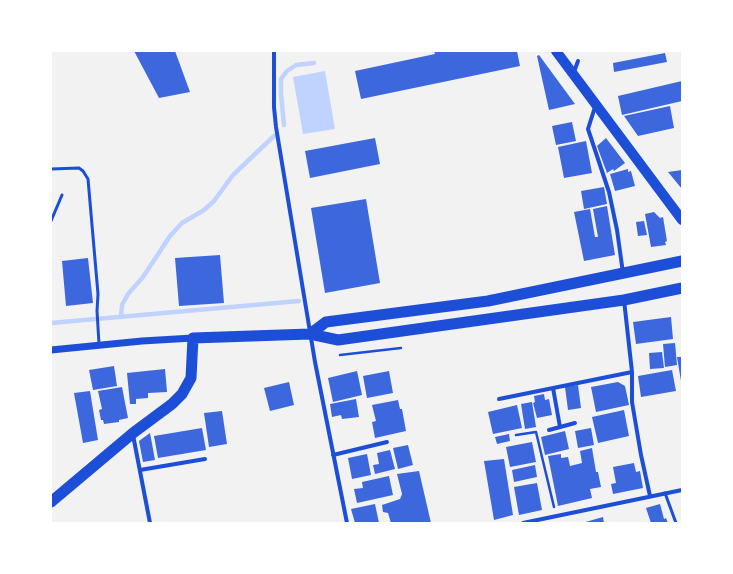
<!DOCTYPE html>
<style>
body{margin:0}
#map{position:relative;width:733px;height:574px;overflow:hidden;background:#f2f2f2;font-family:Montserrat,sans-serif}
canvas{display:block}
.frame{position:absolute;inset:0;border:52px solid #fff;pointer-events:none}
</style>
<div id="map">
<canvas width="733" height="574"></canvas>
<div class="frame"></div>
</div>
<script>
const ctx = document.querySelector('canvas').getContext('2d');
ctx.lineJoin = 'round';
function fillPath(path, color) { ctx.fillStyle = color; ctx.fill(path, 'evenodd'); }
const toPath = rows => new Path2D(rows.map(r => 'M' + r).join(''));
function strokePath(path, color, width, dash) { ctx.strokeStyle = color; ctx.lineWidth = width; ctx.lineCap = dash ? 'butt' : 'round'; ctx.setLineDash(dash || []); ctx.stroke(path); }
fillPath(toPath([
 [325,71,335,129,303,134,293,77]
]), '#bfd3fe');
strokePath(toPath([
 [284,125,281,94,281,79,287,71,296,65,314,63],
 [121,317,122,305,128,294,143,277,170,236,182,223,204,210,214,201,233,175,274,136],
 [51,323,299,301]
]), '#bfd3fe', 4.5);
fillPath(toPath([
 [134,51,175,51,190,92,159,98],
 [434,51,517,51,520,66,361,99,355,71,435,54],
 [665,53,667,62,614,72,613,63],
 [539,55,575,104,549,110,537,56],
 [682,81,682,101,622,115,618,96],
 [670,106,674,128,638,136,624,116],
 [572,122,576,141,556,145,552,126],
 [375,138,380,164,310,178,305,151],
 [606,138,625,163,614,171,613,169,607,173,597,146],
 [586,141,592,173,564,178,558,147],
 [628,169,628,172,631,171,635,186,615,191,610,174],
 [682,170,682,189,668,172],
 [604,187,607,204,584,209,581,191],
 [366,199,380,283,325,293,311,208],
 [607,206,615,255,584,261,574,212,590,209,595,237,598,237,593,209],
 [654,212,660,218,663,217,667,241,665,242,666,245,651,247,645,214],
 [644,221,647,235,638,236,636,222],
 [220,255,224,303,179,306,175,258],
 [88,258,93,303,66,306,62,261],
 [671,317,673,339,636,344,633,322],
 [675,343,677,365,665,367,663,344],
 [662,352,664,368,650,369,649,353],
 [677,357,682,357,682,381,681,381],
 [114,366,117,386,93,390,89,370],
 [165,369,167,392,148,393,148,398,136,399,136,404,130,404,127,373],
 [672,370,676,391,641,397,638,376],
 [357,371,362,395,333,402,328,378],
 [389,371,393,393,367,398,363,376],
 [289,382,294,405,270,411,264,388],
 [618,382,625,386,629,405,596,412,591,387],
 [578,385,581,408,568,410,565,387],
 [122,387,128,418,119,420,119,422,104,424,103,420,101,420,99,410,102,409,98,391],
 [90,391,98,440,83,443,74,393],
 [544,394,545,400,549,399,552,415,537,418,533,403,535,402,534,396],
 [356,399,359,417,342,419,341,415,332,417,330,404],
 [398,400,400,409,402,409,406,431,375,438,372,422,376,421,372,405],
 [532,402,536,427,525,429,521,404],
 [517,405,522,428,493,434,488,412],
 [624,410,629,436,598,443,592,417],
 [222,411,227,444,209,447,204,413],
 [202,428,206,450,158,458,154,436],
 [591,428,594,445,578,448,575,431],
 [565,431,569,449,545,455,541,437],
 [150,433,155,460,143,462,139,441],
 [509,434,510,441,497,444,495,437],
 [532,442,536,462,510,467,506,447],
 [408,445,413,465,398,469,393,448],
 [592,448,596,472,598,472,601,487,590,489,592,498,558,506,548,456,561,454,561,458,568,457,570,466,582,463,580,451],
 [390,450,395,469,375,474,373,465,379,464,377,453],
 [367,454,371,475,352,479,348,458],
 [504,459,513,515,494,520,484,461],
 [634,463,636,472,640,471,643,488,613,494,611,484,616,483,613,467],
 [535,465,537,477,514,482,512,470],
 [419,471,431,523,391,523,388,513,383,512,382,505,400,499,402,494,397,474],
 [389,476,393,495,357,503,354,489,363,488,362,482],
 [537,483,542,510,519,515,514,487],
 [375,504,379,523,355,523,351,509],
 [660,504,664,519,666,518,668,523,651,523,646,508],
 [603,517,604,523,582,523]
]), '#3d67dc');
strokePath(toPath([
 [340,355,401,348],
 [516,435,536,432,554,507]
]), '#1d4ed8', 2.5);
strokePath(toPath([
 [51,169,79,168,83,171,88,179,98,294,97,311,99,344],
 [51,221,62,195],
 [665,493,676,523]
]), '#1d4ed8', 3);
strokePath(toPath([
 [274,51,274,107,276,127,315,362,347,523],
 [574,72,578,61],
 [595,107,588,129,609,192,617,230,623,273],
 [624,300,632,372,632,402,641,455,650,496],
 [553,388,560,427],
 [499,399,632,372],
 [549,430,575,423],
 [133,435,150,523],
 [333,455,387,442],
 [140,470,205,459],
 [523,523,682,490]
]), '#1d4ed8', 4);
strokePath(toPath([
 [51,350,142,341,193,338]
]), '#1d4ed8', 7);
strokePath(toPath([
 [556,51,682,220]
]), '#1d4ed8', 10);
strokePath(toPath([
 [310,334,326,322,488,301,682,261],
 [51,502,133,433,172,404,182,394,191,378,193,338,310,334,338,340,624,300,682,288]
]), '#1d4ed8', 11);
</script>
